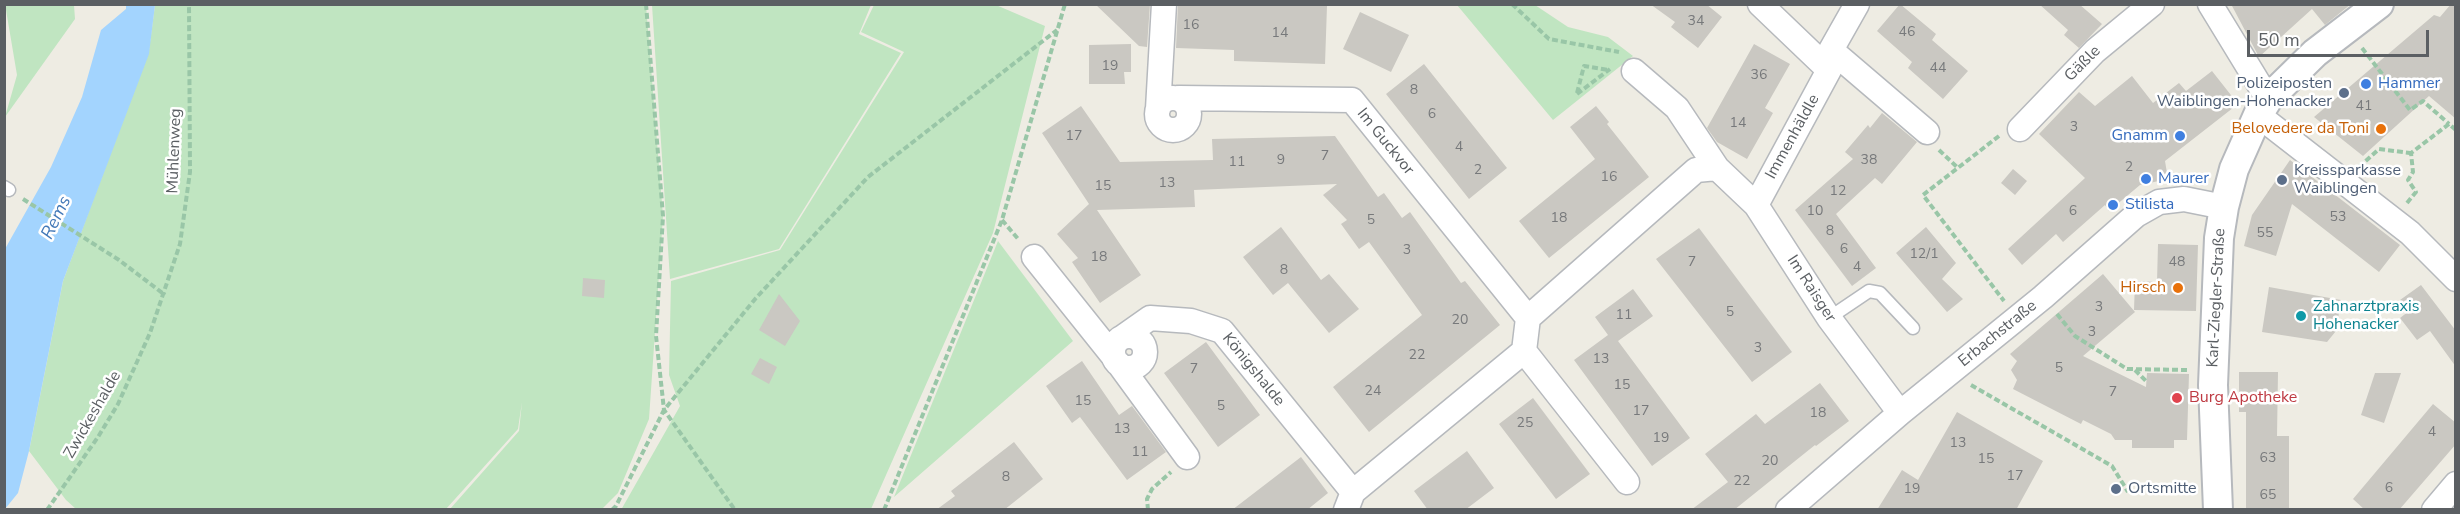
<!DOCTYPE html>
<meta charset="utf-8">
<style>
body{margin:0}
#map{position:relative;width:2460px;height:514px;overflow:hidden;background:#eeece3;font-family:"Nunito Sans",sans-serif}
canvas{display:block}
.frame{position:absolute;inset:0;border:6px solid #5b5f63;pointer-events:none}
.scale{position:absolute;left:2247px;top:30px;width:182px;height:27px;box-sizing:border-box;border:3px solid #5b5f63;border-top:0;padding-left:8px;font-size:18px;line-height:21px;white-space:nowrap;color:#5b5f63;-webkit-text-stroke:4px #fff;paint-order:stroke}
</style>
<div id="map">
<canvas width="2460" height="514"></canvas>
<div class="frame"></div>
<div class="scale">50 m</div>
</div>
<script>
const ctx = document.querySelector('canvas').getContext('2d');
ctx.lineJoin = 'round';
function fillPath(path, color) { ctx.fillStyle = color; ctx.fill(path, 'evenodd'); }
const toPath = rows => new Path2D(rows.map(r => 'M' + r).join(''));
function strokePath(path, color, width, dash) { ctx.strokeStyle = color; ctx.lineWidth = width; ctx.lineCap = dash ? 'butt' : 'round'; ctx.setLineDash(dash || []); ctx.stroke(path); }
function drawText(font, color, halo, rows, align = 'center') {
  ctx.font = font + ' "Nunito Sans",sans-serif'; ctx.lineWidth = 5; ctx.setLineDash([]); ctx.textBaseline = 'middle'; ctx.strokeStyle = halo; ctx.fillStyle = color; for (const [text, x, y, turn = 0] of rows) {
    ctx.save(); ctx.translate(x, y); ctx.rotate((+turn || 0) * Math.PI / 180); ctx.textAlign = isNaN(turn) ? turn : align; if (halo) ctx.strokeText(text, 0, 0); ctx.fillText(text, 0, 0); ctx.restore();
  }
}
fillPath(toPath([
 [5,4,74,5,75,19,5,117,17,75],
 [155,5,646,5,663,216,649,419,618,493,602,509,450,509,519,431,522,402,518,429,446,509,76,509,66,500,29,451,63,281,149,50],
 [652,5,871,5,859,34,901,53,779,249,670,279],
 [874,5,996,5,1045,26,993,233,871,509,621,510,680,406,669,375,671,281,780,250,904,52,861,32],
 [1457,5,1535,5,1568,27,1608,37,1633,56,1553,120],
 [998,241,1073,341,894,497]
]), '#c0e5c1');
fillPath(toPath([
 [126,5,155,5,149,54,63,281,29,451,18,493,5,509,5,249,51,167,82,97,101,30,126,9]
]), '#a3d4fe');
fillPath(toPath([
 [1095,4,1150,4,1147,47,1139,46],
 [1178,4,1327,6,1325,64,1234,61,1234,50,1176,48],
 [1650,4,1706,4,1722,17,1698,48,1671,27,1675,22],
 [1900,4,1936,34,1932,40,1968,71,1943,99,1908,68,1912,62,1877,31],
 [2039,4,2079,4,2102,24,2079,48,2064,35,2068,30],
 [2231,4,2351,4,2325,25,2312,9,2259,57],
 [2451,4,2456,4,2456,119,2429,96,2363,156,2314,117,2434,15,2440,17],
 [1360,12,1409,35,1391,72,1343,49],
 [1131,44,1131,72,1124,72,1125,84,1089,84,1089,45],
 [1754,44,1790,64,1765,108,1773,113,1747,159,1717,142,1707,128],
 [1424,64,1507,168,1469,199,1386,94],
 [2212,71,2238,104,2165,161,2168,179,2140,185,2109,211,2105,205,2063,242,2056,234,2022,265,2008,249,2085,178,2039,134,2079,92,2095,106,2132,76,2153,103,2179,83,2186,91],
 [1081,106,1120,162,1213,160,1212,139,1335,136,1378,197,1384,193,1402,218,1410,212,1461,283,1465,281,1500,325,1369,432,1333,387,1422,315,1369,242,1359,249,1341,224,1347,220,1323,195,1337,184,1194,190,1195,207,1097,210,1141,275,1100,303,1072,262,1078,258,1057,234,1089,204,1042,133],
 [1596,106,1609,122,1607,124,1649,177,1549,258,1519,221,1595,159,1570,127],
 [1882,113,1917,142,1882,184,1875,178,1836,214,1876,268,1852,286,1795,210,1853,159,1845,152,1868,125,1870,128],
 [2290,160,2400,245,2379,272,2292,204,2276,256,2244,246,2252,215],
 [2013,169,2027,181,2015,195,2001,183],
 [1281,227,1321,280,1329,274,1359,309,1329,333,1288,283,1273,295,1243,257],
 [1926,227,1956,263,1942,279,1963,299,1947,312,1896,253],
 [1699,228,1792,352,1752,382,1656,259],
 [2158,244,2198,245,2196,311,2134,310,2135,281,2157,282],
 [2103,274,2135,312,2083,356,2146,387,2147,373,2189,374,2187,440,2174,440,2174,448,2132,448,2132,440,2115,440,2111,434,2083,420,2081,424,2013,389,2017,380,2011,370,2017,361,2010,354],
 [583,278,605,280,604,298,582,296],
 [2421,285,2456,331,2456,367,2430,331,2417,340,2400,318,2409,311,2400,300],
 [2269,287,2341,300,2336,331,2327,342,2262,332],
 [1633,289,1653,316,1618,341,1690,438,1652,466,1574,360,1608,335,1595,317],
 [779,294,800,321,785,346,759,330],
 [1206,342,1260,415,1218,447,1164,373],
 [760,358,777,367,769,384,751,374],
 [1082,361,1119,415,1132,406,1166,452,1127,480,1080,417,1072,423,1046,386],
 [2239,372,2278,372,2277,436,2289,436,2289,510,2246,510,2246,412,2239,412],
 [2375,373,2401,373,2384,423,2361,415],
 [1820,383,1849,421,1816,446,1815,445,1734,510,1691,510,1728,482,1705,454,1756,414,1765,424],
 [1533,398,1590,474,1556,499,1499,424],
 [2433,404,2456,423,2456,444,2399,510,2365,510,2353,499],
 [1957,412,2043,461,2016,510,1877,510,1902,470,1918,480],
 [1014,442,1043,479,1004,510,936,510,955,496,951,491],
 [1467,451,1494,488,1465,510,1428,510,1414,491],
 [1301,457,1328,493,1307,510,1232,510]
]), '#cac8c2');
const service = toPath([
 [4,187,9,190],
 [1829,318,1869,291,1880,293,1913,328]
]);
const minor = toPath([
 [1760,4,1829,70],
 [2210,4,2268,99],
 [1831,50,1927,132],
 [1634,71,1677,108,1717,168],
 [1179,98,1352,100,1528,318],
 '1157 114a16 16 0 1 1 32 0a16 16 0 1 1-32 0Z',
 [1158,109,1164,4],
 [2258,115,2410,233,2456,279],
 [2020,129,2095,51,2152,4],
 [1756,205,1829,70,1831,50,1857,4],
 [1034,257,1114,357],
 '1113 352a16 16 0 1 1 32 0a16 16 0 1 1-32 0Z',
 [1123,337,1150,318,1191,321,1222,331,1353,492],
 [1524,351,1627,482],
 [1119,364,1187,457],
 [1346,510,1353,492,1524,351,1528,318,1696,170,1717,168,1756,205,1829,318,1900,413],
 [1788,510,1900,413,2043,297,2136,215,2159,202,2184,199,2224,207],
 [2434,510,2456,484]
]);
const tertiary = toPath([
 [2218,510,2213,385,2219,238,2224,207,2234,169,2258,115,2268,99,2315,53,2379,4]
]);
strokePath(service, '#b6b9bd', 15);
strokePath(minor, '#b6b9bd', 27);
strokePath(tertiary, '#b6b9bd', 32);
strokePath(toPath([
 [646,4,663,216,656,336,664,410,735,510],
 [1512,4,1549,39,1619,52],
 [2362,48,2410,110,2423,101,2449,124],
 [1577,93,1584,66,1608,70],
 [1577,94,1610,69],
 [1999,136,1923,195,2004,301],
 [1939,150,1958,168],
 [2359,167,2379,149,2410,153],
 [23,199,119,260,165,295],
 [2407,203,2416,192,2408,180,2413,172,2411,153,2449,124,2456,130],
 [1002,220,1019,240],
 [2057,314,2075,336,2127,369,2188,370],
 [2135,370,2146,381],
 [1971,385,2112,466,2128,492],
 [47,510,98,437,118,404,150,333,180,244,190,172,189,4],
 [612,510,616,506,664,410,756,298,868,177,1057,30],
 [884,510,1002,220,1065,4],
 [1148,510,1147,499,1152,489,1171,472]
]), '#99c6a7', 4, [6, 3]);
strokePath(service, '#fff', 12);
strokePath(minor, '#fff', 24);
strokePath(tertiary, '#fff', 28);
for (const [x, y, r, color] of [
 [2366,84,6,"#3f7fe0"],
 [2344,93,6,"#5c6f8a"],
 [2381,129,6,"#e8710a"],
 [2180,136,6,"#3f7fe0"],
 [2146,179,6,"#3f7fe0"],
 [2282,180,6,"#5c6f8a"],
 [2113,205,6,"#3f7fe0"],
 [2178,288,6,"#e8710a"],
 [2301,316,6,"#0f9aa8"],
 [2177,398,6,"#e0444e"],
 [2116,489,6,"#5c6f8a"]
]) { const dot = new Path2D(); dot.arc(x, y, r, 0, 2 * Math.PI); ctx.fillStyle = color; ctx.fill(dot); strokePath(dot, '#fff', 2); }
drawText('14px', '#77797b', null, [
 ["34",1696,22],
 ["16",1191,26],
 ["46",1907,33],
 ["14",1280,34],
 ["19",1110,67],
 ["44",1938,69],
 ["36",1759,76],
 ["8",1414,91],
 ["41",2364,107],
 ["6",1432,115],
 ["14",1738,124],
 ["3",2074,128],
 ["17",1074,137],
 ["4",1459,148],
 ["7",1325,157],
 ["9",1281,161],
 ["38",1869,161],
 ["11",1237,163],
 ["2",2129,168],
 ["2",1478,171],
 ["16",1609,178],
 ["13",1167,184],
 ["15",1103,187],
 ["12",1838,192],
 ["10",1815,212],
 ["6",2073,212],
 ["53",2338,218],
 ["18",1559,219],
 ["5",1371,221],
 ["8",1830,232],
 ["55",2265,234],
 ["6",1844,250],
 ["3",1407,251],
 ["12/1",1924,255],
 ["18",1099,258],
 ["7",1692,263],
 ["48",2177,263],
 ["4",1857,268],
 ["8",1284,271],
 ["3",2099,308],
 ["5",1730,313],
 ["11",1624,316],
 ["20",1460,321],
 ["3",2092,333],
 ["3",1758,349],
 ["22",1417,356],
 ["13",1601,360],
 ["5",2059,369],
 ["7",1194,370],
 ["15",1622,386],
 ["24",1373,392],
 ["7",2113,393],
 ["15",1083,402],
 ["5",1221,407],
 ["17",1641,412],
 ["18",1818,414],
 ["25",1525,424],
 ["13",1122,430],
 ["4",2432,433],
 ["19",1661,439],
 ["13",1958,444],
 ["11",1140,453],
 ["63",2268,459],
 ["15",1986,460],
 ["20",1770,462],
 ["17",2015,477],
 ["8",1006,478],
 ["22",1742,482],
 ["6",2389,489],
 ["19",1912,490],
 ["65",2268,496]
]);
drawText('16px', '#5b5f63', '#fff', [
 ["Gäßle",2083,64,-45],
 ["Immenhäldle",1793,137,-61],
 ["Im Guckvor",1385,142,51],
 ["Mühlenweg",175,151,-88],
 ["Im Raisger",1811,289,57],
 ["Karl-Ziegler-Straße",2217,298,-87],
 ["Erbachstraße",1998,334,-39],
 ["Königshalde",1253,370,51],
 ["Zwickeshalde",93,415,-60]
]);
drawText('16px', '#4e5e75', '#fff', [
 ["Polizeiposten",2332,84,"right"],
 ["Waiblingen-Hohenacker",2332,102,"right"],
 ["Kreissparkasse",2294,171],
 ["Waiblingen",2294,189],
 ["Ortsmitte",2128,489]
], 'left');
drawText('16px', '#366cbe', '#fff', [
 ["Hammer",2378,84],
 ["Gnamm",2168,136,"right"],
 ["Maurer",2158,179],
 ["Stilista",2125,205]
], 'left');
drawText('16px', '#c56008', '#fff', [
 ["Belovedere da Toni",2369,129],
 ["Hirsch",2166,288]
], 'right');
drawText('16px', '#0d838f', '#fff', [
 ["Zahnarztpraxis",2313,307],
 ["Hohenacker",2313,325]
], 'left');
drawText('16px', '#be3a42', '#fff', [
 ["Burg Apotheke",2189,398]
], 'left');
drawText('italic 18px', '#4379b8', '#fff', [
 ["Rems",57,218,-64]
]);
</script>
